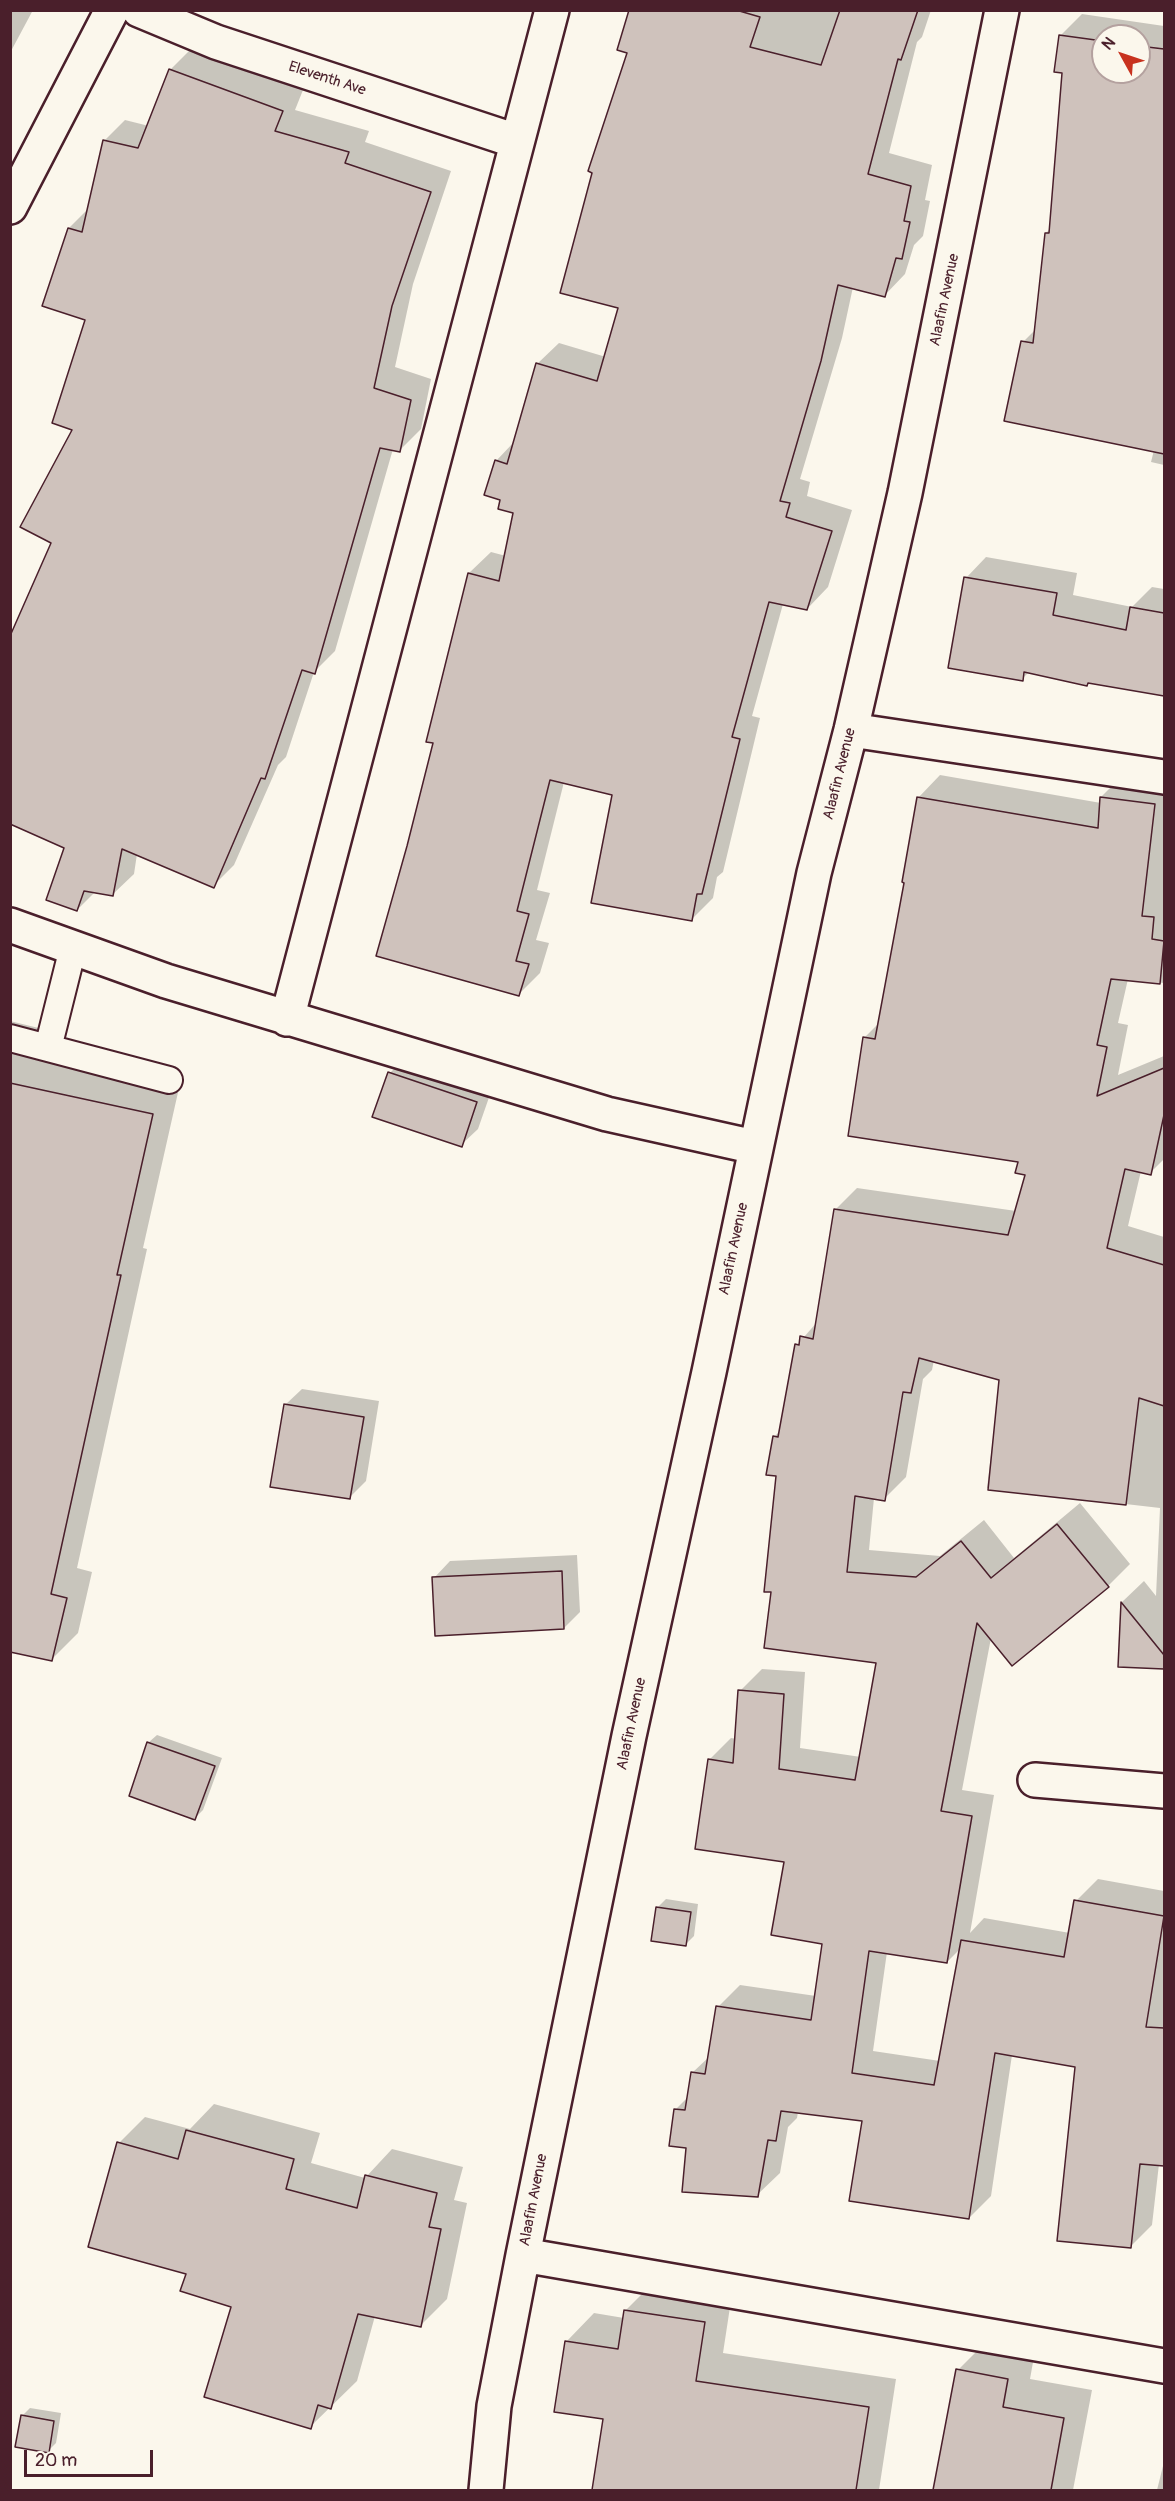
<!DOCTYPE html>
<style>
body{margin:0}
#map{position:relative;width:1175px;height:2501px;overflow:hidden;background:#fbf7ec;font-family:Pangolin,sans-serif}
canvas{display:block}
.frame{position:absolute;inset:0;border:12px solid #4a1f2b;pointer-events:none}
.north{position:absolute;left:1091px;top:24px;width:60px;height:60px;box-sizing:border-box;background:#fbf7ec;border:2px solid #b4a19f;border-radius:50%;rotate:310deg;font-size:16px;font-weight:700;line-height:24px;text-align:center;color:#4a1f2b}
.north::after{content:'';display:block;margin:auto;width:21px;height:27px;background:#c8321e;clip-path:polygon(50% 0,100% 100%,50% 72%,0 100%)}
.scale{position:absolute;left:24px;top:2450px;width:129px;height:27px;box-sizing:border-box;border:3px solid #4a1f2b;border-top:0;padding-left:8px;font-size:18px;line-height:21px;white-space:nowrap;color:#4a1f2b;-webkit-text-stroke:4px #fbf7ec;paint-order:stroke}
</style>
<div id="map">
<canvas width="1175" height="2501"></canvas>
<div class="frame"></div>
<div class="north">N</div>
<div class="scale">20 m</div>
</div>
<script>
const ctx = document.querySelector('canvas').getContext('2d');
ctx.lineJoin = 'round';
function fillPath(path, color) { ctx.fillStyle = color; ctx.fill(path, 'evenodd'); }
const toPath = rows => new Path2D(rows.map(r => 'M' + r).join(''));
function strokePath(path, color, width, dash) { ctx.strokeStyle = color; ctx.lineWidth = width; ctx.lineCap = dash ? 'butt' : 'round'; ctx.setLineDash(dash || []); ctx.stroke(path); }
function drawText(font, color, halo, rows, align = 'center') {
  ctx.font = font + ' Pangolin,sans-serif'; ctx.lineWidth = 5; ctx.setLineDash([]); ctx.textBaseline = 'middle'; ctx.strokeStyle = halo; ctx.fillStyle = color; for (const [text, x, y, turn = 0] of rows) {
    ctx.save(); ctx.translate(x, y); ctx.rotate((+turn || 0) * Math.PI / 180); ctx.textAlign = isNaN(turn) ? turn : align; if (halo) ctx.strokeText(text, 0, 0); ctx.fillText(text, 0, 0); ctx.restore();
  }
}
fillPath(toPath([
 [10,10,33,10,10,53],
 [631,10,931,10,922,37,917,42,889,153,932,165,925,200,930,201,923,236,914,245,905,274,884,296,853,287,842,338,800,479,810,482,807,496,852,510,828,587,807,609,783,604,752,716,760,718,723,872,717,877,713,898,692,919,613,794,564,782,537,890,550,893,536,940,549,943,540,973,519,994,408,846,434,742,469,573,491,552,506,556,515,512,502,499,496,461,514,442,537,364,559,343,606,357,620,307],
 [1082,14,1164,26,1164,182,1102,176,1101,182,1164,199,1164,465,1151,462,1154,450,1023,342,1037,328,1046,233,1050,229,1063,71,1061,35],
 [1103,36,1139,36,1139,72,1103,72],
 [192,48,303,90,295,110,369,131,365,142,451,171,413,284,395,367,431,379,421,429,400,450,393,449,335,651,314,672,286,757,278,765,234,865,213,886,137,854,134,874,112,895,95,892,77,910,66,847,53,543,74,429,87,319,69,228,89,208,104,141,125,120,149,126,171,69],
 [986,557,1077,573,1073,595,1132,607,1152,587,1164,589,1164,694,1030,671,1022,679,966,578],
 [940,775,1101,803,1101,797,1123,775,1164,781,1164,983,1128,979,1118,1023,1128,1025,1118,1075,1164,1056,1164,1159,1150,1173,1141,1171,1128,1226,1164,1237,1164,1279,1154,1316,1164,1319,1164,1667,1119,1666,1122,1602,1144,1581,1156,1596,1160,1508,987,1488,1000,1379,934,1360,932,1370,923,1379,906,1477,884,1499,874,1498,869,1550,940,1556,984,1520,1014,1558,1080,1503,1130,1564,1108,1586,991,1638,962,1790,994,1795,970,1933,984,1918,1070,1933,1076,1901,1098,1879,1164,1891,1164,2165,1159,2164,1152,2225,1130,2247,1076,2066,1012,2055,991,2196,969,2218,864,2120,798,2112,797,2118,788,2127,780,2173,757,2195,687,2147,676,2109,688,2097,692,2073,710,2056,718,2007,740,1985,816,1996,823,1943,786,1861,709,1760,731,1738,737,1739,740,1691,762,1669,805,1672,800,1748,861,1757,878,1662,772,1591,778,1475,774,1437,781,1430,797,1345,818,1321,835,1210,857,1188,1016,1211,1027,1174,1020,1161,865,1037,880,1022,906,881,918,798],
 [961,1948,940,2061,873,2051,887,1952,947,1962],
 [10,1021,59,1033,53,1061,179,1088,143,1248,147,1249,77,1568,92,1572,78,1633,51,1660,10,1650],
 [406,1057,493,1086,478,1129,461,1145,390,1073],
 [302,1389,379,1401,366,1481,350,1497,285,1405],
 [577,1555,580,1612,564,1628,434,1578,450,1561],
 [157,1735,222,1758,203,1810,195,1818,131,1795,149,1742],
 [666,1899,698,1904,694,1936,686,1944,658,1907],
 [214,2104,320,2133,311,2163,365,2178,392,2149,463,2167,454,2200,467,2203,447,2299,421,2325,375,2316,357,2381,310,2427,233,2306,188,2273,119,2143,145,2117,190,2129],
 [654,2282,732,2294,723,2353,896,2379,879,2490,594,2490,605,2418,566,2342,594,2313,624,2318,625,2311],
 [986,2342,1035,2351,1030,2379,1092,2390,1073,2490,935,2490,958,2370],
 [30,2408,61,2413,56,2443,48,2451,22,2416],
 [1164,2462,1164,2490,1157,2490]
]), '#0003');
const building = toPath([
 [629,10,736,10,760,17,750,47,821,65,840,10,918,10,901,60,898,59,868,174,911,186,904,221,910,222,902,259,896,258,885,297,838,285,821,361,780,501,790,503,786,517,832,531,807,610,769,602,732,737,740,739,702,894,697,894,692,921,591,903,612,795,550,780,517,911,529,914,516,961,529,964,519,996,376,956,407,846,433,743,426,742,468,573,499,581,513,513,498,509,500,500,484,495,495,460,507,464,536,363,597,381,618,308,560,293,592,173,588,171,627,53,617,50,629,10],
 [1059,35,1103,41,1103,72,1139,72,1139,46,1164,49,1164,454,1004,421,1021,341,1033,343,1045,233,1049,233,1062,73,1054,72,1059,35],
 [169,69,283,111,275,131,349,152,345,163,431,192,392,306,374,388,411,400,400,452,380,448,315,674,302,670,265,779,261,778,214,888,122,849,113,896,84,891,77,911,46,900,64,848,10,824,10,636,51,543,20,527,72,430,52,423,85,320,42,306,68,228,82,232,103,140,138,148,169,69],
 [964,577,1057,593,1053,615,1126,630,1130,607,1164,613,1164,696,1088,683,1087,686,1024,672,1023,681,948,668,964,577],
 [917,797,1098,828,1100,797,1155,804,1142,916,1154,917,1152,939,1164,941,1160,984,1111,979,1097,1045,1107,1047,1097,1096,1164,1068,1164,1115,1151,1175,1125,1169,1107,1248,1164,1265,1164,1406,1139,1398,1126,1505,988,1490,999,1380,919,1358,911,1393,903,1392,885,1501,855,1496,847,1572,916,1577,961,1541,991,1578,1057,1524,1109,1587,1012,1666,977,1623,941,1811,972,1816,947,1963,869,1951,852,2073,934,2085,961,1940,1064,1957,1074,1900,1164,1916,1146,2027,1164,2028,1164,2166,1140,2164,1131,2248,1057,2241,1075,2067,995,2053,969,2219,849,2201,862,2121,781,2111,776,2141,768,2140,758,2197,682,2192,686,2148,669,2146,674,2109,685,2110,691,2072,705,2074,716,2006,811,2020,822,1944,771,1935,784,1862,695,1849,708,1759,733,1763,738,1690,784,1694,779,1769,855,1780,876,1663,764,1648,771,1592,764,1592,776,1476,766,1475,773,1436,778,1437,795,1344,799,1345,800,1336,813,1339,834,1209,1008,1235,1025,1175,1015,1173,1018,1162,848,1136,863,1037,875,1039,904,883,902,882,917,797],
 [388,1072,477,1102,462,1147,372,1117,388,1072],
 [10,1083,153,1114,117,1275,121,1275,51,1594,67,1598,52,1661,10,1652,10,1083],
 [284,1404,364,1417,350,1499,270,1487,284,1404],
 [562,1571,564,1629,435,1636,432,1577,562,1571],
 [1121,1602,1164,1655,1164,1669,1118,1667,1121,1602],
 [147,1742,215,1766,195,1820,129,1796,147,1742],
 [656,1907,691,1912,686,1946,651,1941,656,1907],
 [186,2130,294,2159,286,2189,357,2208,365,2175,437,2193,429,2227,441,2229,421,2327,358,2314,331,2409,318,2405,311,2429,204,2397,231,2307,180,2291,186,2274,88,2247,117,2142,178,2159,186,2130],
 [624,2310,705,2322,696,2381,869,2407,856,2490,592,2490,603,2419,554,2412,565,2341,618,2349,624,2310],
 [956,2369,1008,2379,1003,2407,1064,2418,1051,2490,933,2490,956,2369],
 [21,2415,54,2421,49,2453,15,2447,21,2415]
]);
fillPath(building, '#cfc2bc');
strokePath(building, '#4a1f2b', 1.5);
const service = toPath([
 [10,1038,169,1080],
 [48,1048,73,948]
]);
const minor = toPath([
 [139,10,216,42,516,141],
 [10,207,112,10],
 [851,730,1164,777],
 [10,925,166,981,607,1114,755,1147],
 [287,1019,552,10],
 [1035,1780,1164,1791],
 [523,2255,1164,2366],
 [486,2490,494,2406,523,2255,629,1736,709,1372,814,873,851,730,905,493,1002,10]
]);
strokePath(service, '#4a1f2b', 30);
strokePath(minor, '#4a1f2b', 38);
strokePath(service, '#fbf7ec', 26);
strokePath(minor, '#fbf7ec', 33);
drawText('15px', '#4a1f2b', '#fbf7ec', [
 ["Eleventh Ave",327,79,18],
 ["Alaafin Avenue",945,300,-78],
 ["Alaafin Avenue",840,774,-76],
 ["Alaafin Avenue",734,1249,-78],
 ["Alaafin Avenue",632,1724,-78],
 ["Alaafin Avenue",534,2200,-79]
]);
</script>
